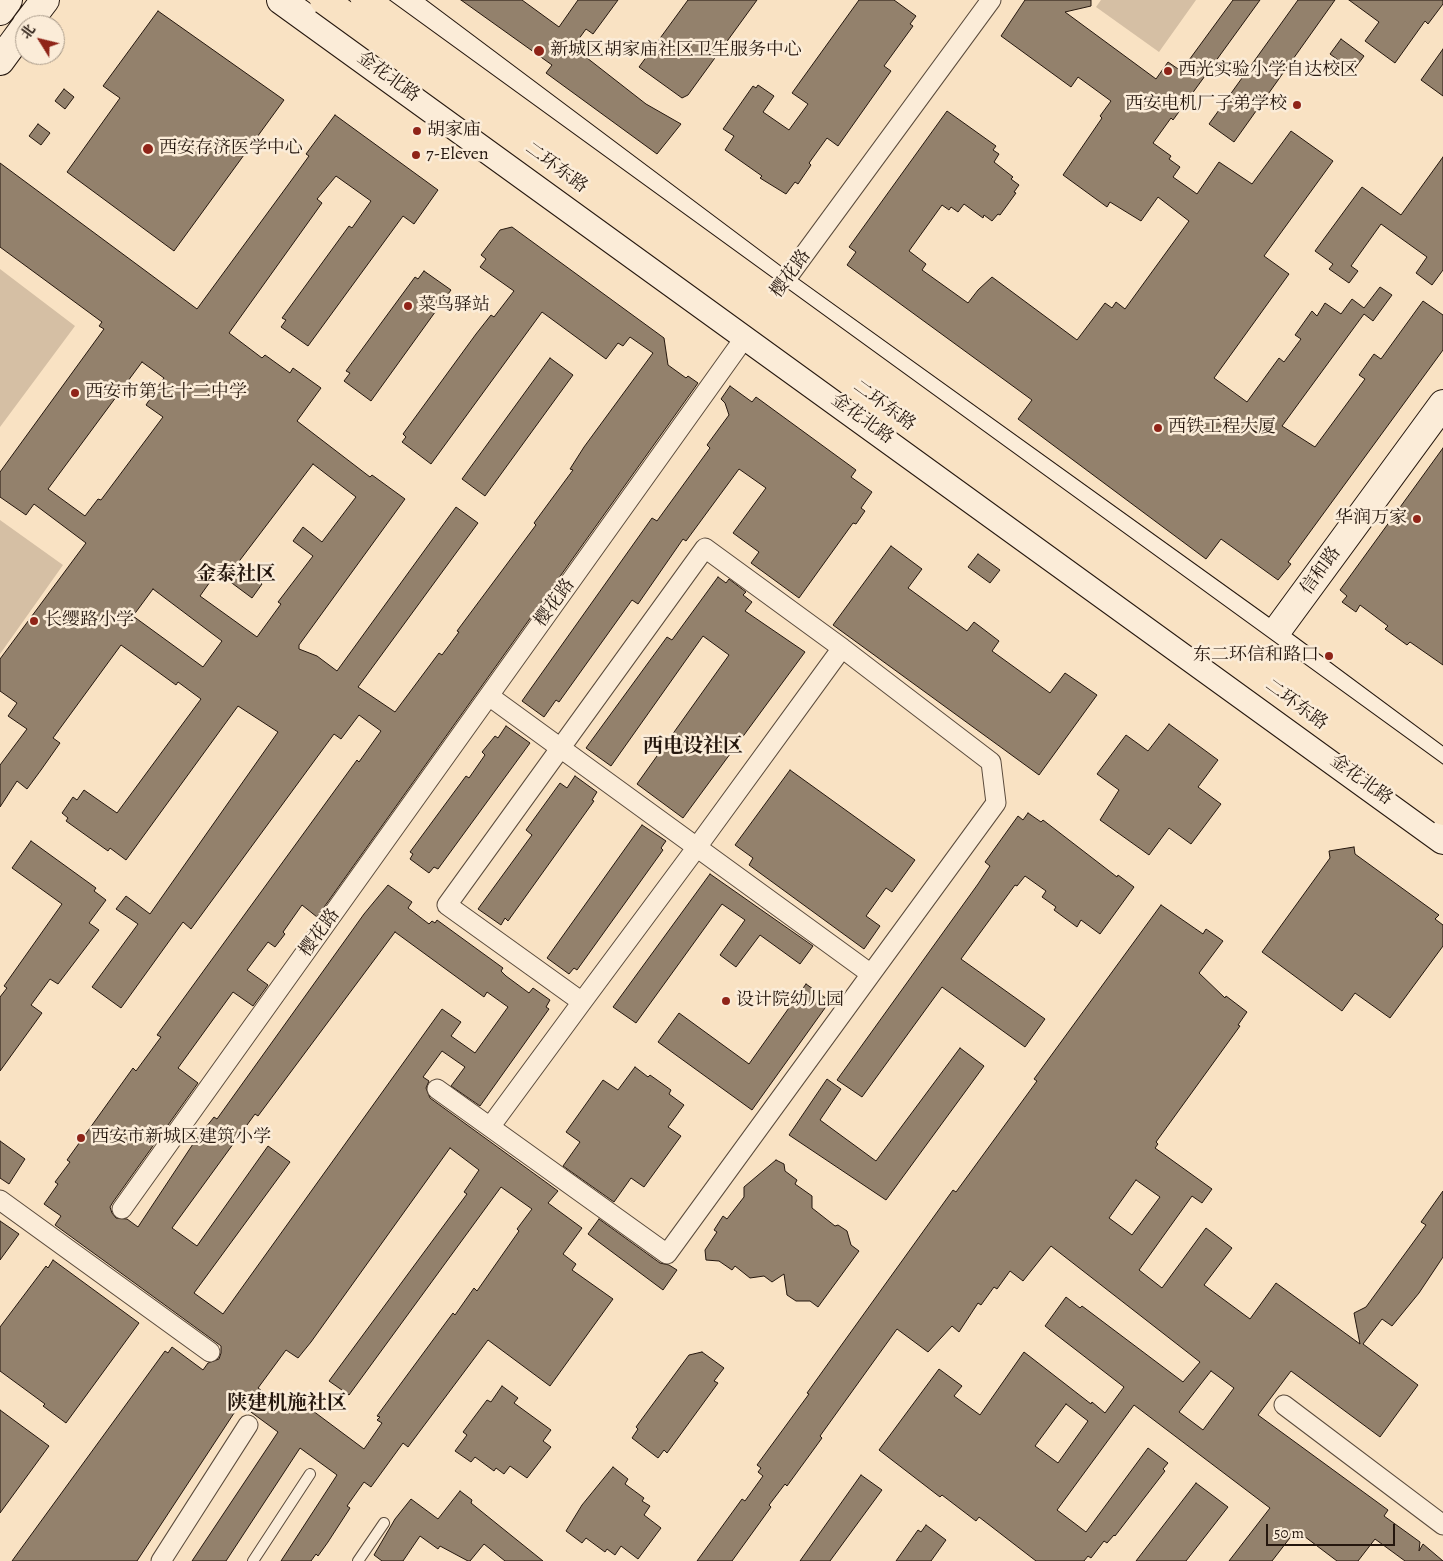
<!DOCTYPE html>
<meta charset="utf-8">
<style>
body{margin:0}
#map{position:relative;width:1443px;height:1561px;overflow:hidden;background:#f9e2c3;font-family:Alegreya,"Noto Serif SC",serif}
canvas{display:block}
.north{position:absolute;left:15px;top:15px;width:50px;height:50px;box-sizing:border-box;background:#fbecd8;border:1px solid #a59787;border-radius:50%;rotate:306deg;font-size:14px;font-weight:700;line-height:20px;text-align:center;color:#25170e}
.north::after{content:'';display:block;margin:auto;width:18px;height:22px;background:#8f2418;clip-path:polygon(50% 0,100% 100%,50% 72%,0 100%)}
.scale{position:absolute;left:1266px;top:1524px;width:129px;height:22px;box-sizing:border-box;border:2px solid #25170e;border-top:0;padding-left:6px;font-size:15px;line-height:18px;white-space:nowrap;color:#25170e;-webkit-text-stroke:4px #fbecd8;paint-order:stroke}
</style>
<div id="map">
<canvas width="1443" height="1561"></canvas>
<div class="north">北</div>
<div class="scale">50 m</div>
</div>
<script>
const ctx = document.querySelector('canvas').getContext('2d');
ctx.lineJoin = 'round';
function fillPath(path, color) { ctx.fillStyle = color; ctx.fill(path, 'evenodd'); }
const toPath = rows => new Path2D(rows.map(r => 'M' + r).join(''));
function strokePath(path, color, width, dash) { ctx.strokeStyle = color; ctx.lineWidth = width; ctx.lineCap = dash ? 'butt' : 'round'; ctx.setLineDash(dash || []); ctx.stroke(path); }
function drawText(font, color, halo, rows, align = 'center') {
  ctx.font = font + ' Alegreya,"Noto Serif SC",serif'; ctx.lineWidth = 5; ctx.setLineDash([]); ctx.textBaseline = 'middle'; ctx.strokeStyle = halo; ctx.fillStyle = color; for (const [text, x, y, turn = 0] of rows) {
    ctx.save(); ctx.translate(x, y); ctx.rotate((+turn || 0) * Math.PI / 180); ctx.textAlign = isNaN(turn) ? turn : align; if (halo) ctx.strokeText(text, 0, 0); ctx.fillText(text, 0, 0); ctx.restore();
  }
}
fillPath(toPath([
 [1101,0,1196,0,1159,52,1096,7],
 [0,269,75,326,0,427],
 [0,520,63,565,0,654]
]), '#d5bfa4');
const building = toPath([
 [461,0,522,0,559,27,578,0,618,0,593,34,586,29,573,47,646,104,681,124,657,154,546,73,552,65,461,0],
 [688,0,757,0,688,95,682,98,639,67,688,0],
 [859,0,894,0,916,16,910,24,913,26,884,66,891,71,838,146,827,138,809,163,811,165,798,184,795,182,786,194,760,178,762,176,725,150,734,136,723,129,753,86,756,88,758,85,774,96,763,112,789,130,808,104,792,93,859,0],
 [1025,0,1091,0,1091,6,1065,12,1156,79,1168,62,1181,71,1233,0,1260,0,1173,120,1171,118,1153,143,1171,156,1169,159,1180,167,1173,177,1197,194,1219,162,1252,184,1291,131,1333,161,1264,256,1289,274,1214,378,1247,402,1279,358,1284,362,1301,339,1295,335,1312,311,1317,316,1325,303,1341,314,1352,299,1364,308,1380,287,1392,295,1373,321,1364,314,1282,426,1315,447,1365,379,1359,375,1374,354,1381,359,1423,301,1443,315,1443,350,1288,562,1291,564,1278,580,1221,539,1206,559,1018,419,1032,400,847,265,856,252,849,247,947,111,996,146,993,150,999,154,994,162,1013,177,1011,179,1019,185,1014,192,1016,193,1000,215,998,214,992,221,984,215,983,218,964,204,958,212,951,207,949,210,942,205,909,251,926,264,922,270,968,303,978,290,992,277,1077,340,1105,303,1112,308,1116,302,1125,309,1189,221,1158,197,1141,221,1110,202,1107,207,1063,175,1102,118,1100,116,1111,101,1078,77,1071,87,1001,36,1025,0],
 [1298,0,1335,0,1234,142,1209,124,1298,0],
 [1349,0,1443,0,1443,4,1428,24,1425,21,1395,63,1365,41,1379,22,1349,0],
 [158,11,284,100,174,251,67,172,120,98,103,86,158,11],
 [1341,39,1364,56,1353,71,1330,54,1341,39],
 [1443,49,1443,96,1421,80,1443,49],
 [64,89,74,97,65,109,55,101,64,89],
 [335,115,438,190,414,224,403,216,308,346,281,327,286,320,282,318,349,226,352,228,371,201,336,176,317,199,322,203,229,333,262,358,265,355,290,373,293,368,321,388,297,421,370,477,372,475,405,499,299,645,299,649,317,656,337,671,456,507,478,523,358,687,395,712,439,653,442,655,459,632,457,631,536,525,534,523,573,470,570,469,584,447,653,353,630,337,623,346,618,343,606,359,542,312,431,464,402,442,406,437,403,434,476,334,491,315,494,317,514,291,480,267,486,259,481,255,500,230,512,227,664,338,668,365,686,378,688,376,698,383,317,917,302,905,283,932,285,934,275,947,268,942,247,970,268,985,253,1006,233,992,178,1068,198,1083,113,1202,110,1207,112,1213,116,1218,127,1219,138,1227,195,1141,214,1117,217,1119,364,914,388,885,412,902,408,908,429,924,432,921,435,923,437,920,503,968,501,971,506,976,529,993,533,988,550,1000,546,1007,549,1009,480,1106,451,1086,465,1067,442,1051,423,1077,429,1081,426,1088,430,1098,558,1191,548,1203,582,1228,563,1254,576,1264,572,1270,613,1299,550,1386,488,1340,408,1447,403,1443,371,1487,364,1482,347,1506,350,1508,328,1542,318,1556,316,1554,311,1561,281,1561,337,1475,300,1448,226,1561,192,1561,278,1432,240,1404,137,1561,12,1561,165,1351,168,1353,172,1347,203,1370,208,1363,219,1359,221,1353,221,1346,217,1343,55,1225,61,1216,44,1204,58,1184,55,1182,70,1162,67,1160,133,1068,136,1071,161,1037,157,1035,357,760,359,762,381,731,359,715,341,739,334,734,191,929,183,922,121,1008,92,987,138,924,116,909,126,896,150,914,278,732,238,706,126,860,110,848,108,851,66,821,68,818,62,813,73,797,77,800,84,790,117,813,201,699,178,682,176,685,121,645,53,738,60,743,41,770,27,789,17,781,0,807,0,765,27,729,8,716,17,703,0,691,0,659,86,543,34,504,26,515,0,497,0,472,104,329,99,326,102,322,0,247,0,163,197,309,288,185,309,156,306,154,335,115],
 [142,362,164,378,146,405,163,417,101,500,98,499,85,516,48,489,142,362],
 [313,464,356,497,322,542,303,527,293,541,313,556,278,602,281,604,257,637,200,596,217,572,252,598,262,584,237,564,313,464],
 [153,589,222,641,203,667,133,616,153,589],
 [395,932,484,997,487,992,508,1007,475,1053,451,1036,461,1022,442,1009,223,1314,194,1293,290,1162,268,1146,197,1246,172,1228,255,1114,258,1116,395,932],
 [450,1148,479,1170,464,1192,467,1194,329,1381,349,1395,501,1187,532,1209,517,1229,519,1231,477,1291,474,1288,455,1315,453,1313,447,1321,377,1416,380,1417,377,1420,382,1423,364,1449,301,1402,293,1413,258,1388,286,1350,298,1358,311,1342,450,1148],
 [38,124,50,133,41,145,29,136,38,124],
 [1443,157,1443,270,1432,285,1416,273,1427,257,1381,224,1351,266,1358,271,1349,283,1329,269,1333,264,1315,251,1362,187,1401,215,1443,157],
 [424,271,451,290,371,401,344,381,350,373,346,371,415,277,418,279,424,271],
 [550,358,573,375,485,496,462,479,550,358],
 [730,386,752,402,756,397,856,470,851,477,872,492,861,508,865,511,856,524,853,523,799,598,751,563,759,552,733,533,766,488,739,469,686,541,683,539,638,604,632,600,559,702,556,700,544,717,522,701,652,518,657,521,710,448,707,445,729,415,725,403,721,399,730,386],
 [1443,448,1443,665,1410,642,1407,645,1385,629,1388,626,1360,605,1356,612,1342,602,1347,596,1340,590,1443,448],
 [891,546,922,569,908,588,967,631,974,622,999,641,992,651,1050,693,1065,673,1097,695,1039,775,833,625,891,546],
 [978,554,1000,570,990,583,968,567,978,554],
 [718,577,726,583,729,579,746,592,743,595,752,602,745,611,805,652,683,818,637,784,729,655,703,636,611,766,586,748,667,637,672,640,718,577],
 [1169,724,1218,760,1198,787,1221,804,1191,844,1169,828,1149,855,1100,820,1119,790,1097,774,1126,735,1148,751,1169,724],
 [506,726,530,743,438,869,434,867,429,873,410,859,413,854,410,852,466,776,469,778,485,755,482,752,495,736,498,738,506,726],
 [790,770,915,860,892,892,886,888,866,916,880,926,864,949,749,865,753,858,735,845,790,770],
 [575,776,597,792,592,800,594,801,508,921,505,918,501,925,478,909,532,835,526,830,560,783,567,788,575,776],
 [1028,813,1041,822,1043,820,1117,877,1118,875,1134,887,1100,934,1081,920,1077,927,1054,910,1056,907,1042,897,1046,891,1025,876,1017,886,1015,885,961,959,1045,1019,1025,1047,942,987,862,1097,837,1080,978,884,990,866,985,862,1018,816,1023,820,1028,813],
 [642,825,666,841,661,848,663,850,577,970,574,968,569,974,547,958,642,825],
 [31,841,96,888,94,891,106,900,89,923,99,930,58,984,50,979,31,1005,42,1013,0,1071,0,997,7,988,4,986,62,904,12,868,31,841],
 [1354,847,1355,854,1439,915,1435,919,1443,925,1443,946,1390,1018,1355,993,1342,1011,1262,952,1330,858,1329,851,1354,847],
 [710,874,813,946,800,964,760,935,736,967,720,955,745,920,722,904,636,1023,613,1007,710,874],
 [1161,905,1203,934,1206,929,1223,941,1199,973,1225,998,1226,996,1247,1012,1238,1025,1240,1026,1156,1142,1158,1144,1155,1148,1212,1189,1202,1203,1192,1196,1139,1270,1162,1288,1206,1228,1232,1248,1204,1285,1250,1319,1276,1283,1360,1344,1354,1313,1366,1307,1426,1225,1421,1222,1443,1191,1443,1257,1419,1293,1392,1326,1382,1319,1363,1344,1418,1385,1380,1437,1291,1371,1258,1415,1388,1510,1384,1516,1420,1542,1419,1551,1423,1544,1443,1561,1405,1561,1375,1539,1358,1561,1337,1561,1296,1530,1272,1561,1229,1561,1270,1508,1134,1405,1057,1510,1086,1532,1148,1448,1168,1463,1163,1469,1165,1471,1115,1536,1114,1535,1107,1543,1104,1541,1091,1558,1088,1556,1084,1561,1036,1561,979,1517,976,1521,942,1495,940,1497,879,1450,939,1369,962,1386,954,1396,980,1415,1024,1352,1091,1404,1092,1402,1105,1413,1124,1387,1045,1326,1066,1297,1080,1308,1082,1306,1183,1382,1200,1362,1051,1246,1023,1281,1010,1271,997,1289,994,1287,981,1305,978,1303,959,1332,952,1326,928,1352,897,1329,820,1436,822,1438,787,1486,785,1484,769,1505,771,1507,732,1561,697,1561,742,1499,745,1501,763,1476,758,1472,761,1468,757,1465,809,1394,807,1393,953,1190,956,1192,1037,1081,1034,1079,1161,905],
 [1136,1180,1160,1197,1132,1235,1109,1218,1136,1180],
 [1211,1371,1234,1388,1203,1430,1179,1412,1211,1371],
 [1066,1404,1088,1421,1058,1463,1035,1446,1066,1404],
 [806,984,830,1001,752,1110,658,1042,679,1013,749,1064,806,984],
 [960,1048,984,1066,886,1200,789,1135,827,1079,841,1089,820,1120,876,1161,960,1048],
 [635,1067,648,1077,650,1075,671,1090,669,1094,684,1105,668,1127,681,1136,644,1187,631,1178,614,1202,563,1166,580,1142,566,1132,603,1080,618,1090,635,1067],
 [0,1141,25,1159,9,1184,0,1178,0,1141],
 [776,1160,784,1164,785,1171,797,1180,795,1184,812,1196,812,1208,835,1226,838,1225,847,1231,851,1245,859,1251,818,1307,810,1301,796,1301,787,1295,784,1274,772,1282,764,1276,750,1278,735,1266,732,1270,719,1261,706,1260,705,1250,717,1232,714,1230,723,1216,727,1219,744,1197,744,1187,776,1160],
 [599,1219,660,1263,669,1265,677,1270,663,1290,588,1234,599,1219],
 [0,1221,19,1234,0,1260,0,1221],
 [53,1260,139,1323,66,1423,43,1406,45,1404,0,1371,0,1327,46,1266,48,1268,53,1260],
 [702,1352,724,1368,714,1381,718,1383,667,1453,664,1450,658,1458,632,1438,638,1429,636,1427,689,1355,702,1352],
 [502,1386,518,1398,514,1403,551,1430,543,1441,551,1447,527,1478,510,1466,504,1474,496,1468,494,1471,475,1457,471,1462,455,1451,467,1435,463,1432,487,1400,491,1402,502,1386],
 [0,1410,49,1446,0,1513,0,1410],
 [613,1467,628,1479,625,1484,644,1498,642,1501,650,1506,644,1515,661,1528,638,1559,621,1546,615,1555,607,1549,605,1552,586,1538,582,1543,566,1531,582,1505,613,1467],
 [861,1475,882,1490,830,1561,800,1561,861,1475],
 [1196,1483,1228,1507,1186,1561,1136,1561,1196,1483],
 [460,1491,472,1500,471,1503,543,1561,505,1561,484,1544,470,1561,468,1561,440,1546,438,1549,420,1536,403,1561,382,1561,374,1555,395,1519,411,1499,438,1519,460,1491],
 [926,1525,946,1540,931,1561,896,1561,918,1530,921,1532,926,1525]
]);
fillPath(building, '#93816c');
strokePath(building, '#25170e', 1);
const lane = toPath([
 [253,1561,310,1474],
 [358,1561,384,1523]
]);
const street = toPath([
 [776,293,991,0],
 [842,648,991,762,996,803,871,974],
 [437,1089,667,1254,871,974,489,696],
 [490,1127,582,1002,697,847,842,648,705,548,447,905,582,1002],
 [0,1200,210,1352],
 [122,1209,753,326],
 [1284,1405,1443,1525],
 [161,1561,248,1425]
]);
const secondary = toPath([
 [281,0,1443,840],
 [402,0,782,285,1272,637,1443,764],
 [0,11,8,0],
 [26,25,45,0],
 [0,61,25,27],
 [1262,651,1443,404]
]);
strokePath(lane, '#5a4a3b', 12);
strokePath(street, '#5a4a3b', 21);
strokePath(secondary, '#25170e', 30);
strokePath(lane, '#fbecd8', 10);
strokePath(street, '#fbecd8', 19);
strokePath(secondary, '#fbecd8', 28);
const highwayBridge = toPath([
 [324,0,1443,811],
 [365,0,1443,782]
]);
strokePath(highwayBridge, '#25170e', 30, []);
strokePath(highwayBridge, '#f9e2c3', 28);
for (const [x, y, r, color] of [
 [539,51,6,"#8f2418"],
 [1168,71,5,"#8f2418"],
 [1297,105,5,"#8f2418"],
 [417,131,5,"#8f2418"],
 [148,149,6,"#8f2418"],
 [416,155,5,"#8f2418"],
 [408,306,5,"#8f2418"],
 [75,393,5,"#8f2418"],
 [1158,428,5,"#8f2418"],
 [1417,519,5,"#8f2418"],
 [34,621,5,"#8f2418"],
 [1329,656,5,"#8f2418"],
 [726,1001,5,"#8f2418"],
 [81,1138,5,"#8f2418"]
]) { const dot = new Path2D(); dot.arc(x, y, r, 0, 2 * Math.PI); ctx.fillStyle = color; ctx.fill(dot); strokePath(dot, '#fbecd8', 2); }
drawText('18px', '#25170e', '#fbecd8', [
 ["新城区胡家庙社区卫生服务中心",550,51],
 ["西光实验小学自达校区",1178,71],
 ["西安电机厂子弟学校",1287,105,"right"],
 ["胡家庙",427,131],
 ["西安存济医学中心",159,149],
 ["7-Eleven",426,155],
 ["菜鸟驿站",418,306],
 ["西安市第七十二中学",85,393],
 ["西铁工程大厦",1168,428],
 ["华润万家",1407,519,"right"],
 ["长缨路小学",44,621],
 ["东二环信和路口",1319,656,"right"],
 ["设计院幼儿园",736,1001],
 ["西安市新城区建筑小学",91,1138]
], 'left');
drawText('18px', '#25170e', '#fbecd8', [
 ["金花北路",388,77,36],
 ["二环东路",556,168,36],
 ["樱花路",791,274,-54],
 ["二环东路",884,406,36],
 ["金花北路",862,419,36],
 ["信和路",1321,571,-54],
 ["樱花路",555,603,-54],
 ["二环东路",1296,705,36],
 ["金花北路",1361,780,36],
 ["樱花路",320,933,-54]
]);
drawText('bold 20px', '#25170e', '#fbecd8', [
 ["金泰社区",236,575],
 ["西电设社区",693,747],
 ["陕建机施社区",287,1404]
]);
</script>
